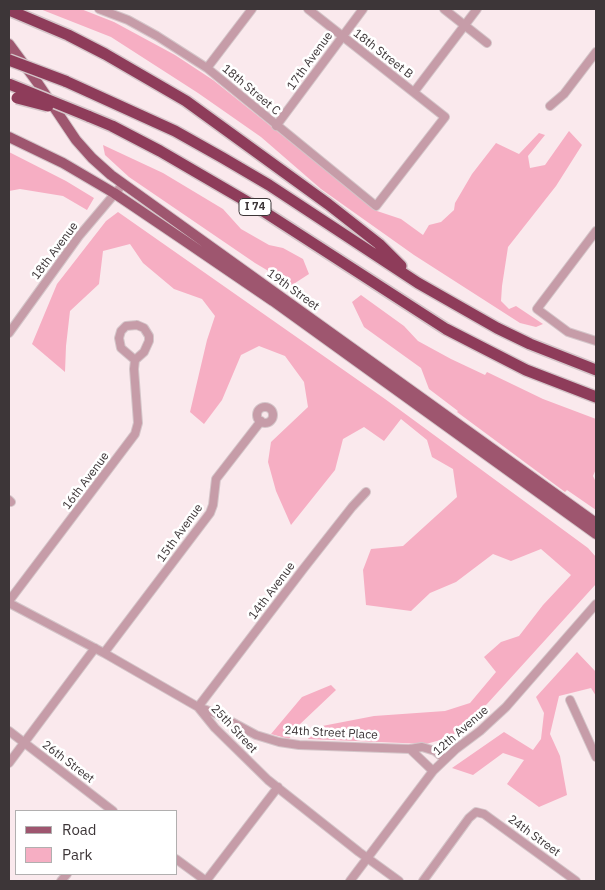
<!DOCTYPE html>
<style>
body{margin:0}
#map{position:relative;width:605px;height:890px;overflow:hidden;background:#fae9ed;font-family:"IBM Plex Sans",sans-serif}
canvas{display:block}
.frame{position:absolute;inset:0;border:10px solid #3d3638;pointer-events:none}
.legend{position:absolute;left:15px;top:810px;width:162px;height:65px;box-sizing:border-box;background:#fff;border:1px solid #b1afaf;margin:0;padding:6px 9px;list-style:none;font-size:15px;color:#3d3638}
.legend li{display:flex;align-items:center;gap:10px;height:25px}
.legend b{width:25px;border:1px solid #b1afaf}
</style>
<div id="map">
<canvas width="605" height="890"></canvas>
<div class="frame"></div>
<ul class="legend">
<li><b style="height:6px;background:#9e566f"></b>Road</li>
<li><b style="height:14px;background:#f6aec3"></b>Park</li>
</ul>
</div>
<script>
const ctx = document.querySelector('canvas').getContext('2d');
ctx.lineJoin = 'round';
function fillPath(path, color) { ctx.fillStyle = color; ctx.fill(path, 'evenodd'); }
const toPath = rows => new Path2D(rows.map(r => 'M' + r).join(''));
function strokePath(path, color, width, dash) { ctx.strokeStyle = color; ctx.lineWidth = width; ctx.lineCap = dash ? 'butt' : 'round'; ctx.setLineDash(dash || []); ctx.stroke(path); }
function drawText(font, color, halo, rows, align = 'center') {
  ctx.font = font + ' "IBM Plex Sans",sans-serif'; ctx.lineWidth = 5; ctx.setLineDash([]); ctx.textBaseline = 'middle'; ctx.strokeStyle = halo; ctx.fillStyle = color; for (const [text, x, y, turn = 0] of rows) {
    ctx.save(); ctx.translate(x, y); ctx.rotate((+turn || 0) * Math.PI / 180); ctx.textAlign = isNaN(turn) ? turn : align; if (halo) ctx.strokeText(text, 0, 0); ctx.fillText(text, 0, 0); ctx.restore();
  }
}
fillPath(toPath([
 [40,9,81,9,114,22,175,55,213,80,377,211,401,219,423,235,429,225,441,222,454,210,455,203,472,174,496,143,519,154,539,133,545,135,528,156,530,168,545,165,569,131,582,145,556,186,508,247,502,286,501,301,509,309,516,306,543,324,536,327,520,323,414,255,321,189,261,137,198,93,111,37],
 [103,145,163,173,223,209,241,229,269,245,283,248,303,259,309,274,292,285,255,263,129,177,105,155],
 [9,152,66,181,94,198,87,210,63,196,20,189,9,191],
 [118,212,385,399,588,548,596,557,596,584,487,704,451,737,426,744,308,739,317,727,374,716,445,711,470,703,496,672,484,657,501,642,519,636,543,605,571,575,541,549,511,561,493,554,456,582,430,593,411,611,366,605,363,570,371,549,403,546,457,497,453,469,432,457,427,440,401,419,384,441,364,427,343,439,335,470,291,525,276,491,268,462,271,442,308,407,304,382,285,356,259,346,241,355,222,400,204,424,190,412,207,340,215,316,202,299,174,289,143,263,130,244,103,251,99,284,70,311,66,346,65,372,32,344,57,284,106,221],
 [361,295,404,326,418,341,451,359,485,375,487,372,543,399,596,419,596,469,593,476,596,482,596,510,567,490,565,492,457,412,458,411,429,389,421,368,364,327,352,302],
 [577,652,596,672,596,696,591,688,559,696,550,734,560,756,567,795,539,807,507,784,524,760,503,753,473,775,452,768,504,732,533,750,541,739,544,713,536,697],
 [331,685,336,690,298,726,289,739,271,734,302,697]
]), '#f6aec3');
const minor = toPath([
 [99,9,128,20,157,36,207,68,376,206,445,117,308,9],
 [444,9,487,43],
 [207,68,252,9],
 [414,92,477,9],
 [550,106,564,94,596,52],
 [276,126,363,9],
 [596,231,537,309,568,332,596,341],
 [137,325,144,328,149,336,149,341,144,352,135,360,121,348,119,338,121,331,126,326,137,325],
 [9,333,79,236,123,184],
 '257 415a8 8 0 1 1 16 0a8 8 0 1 1-16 0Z',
 [366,492,352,507,304,568,198,707,217,714,256,735,279,742,299,745,410,749,422,747,435,751,445,759],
 [9,500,11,502],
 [9,601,135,434,138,423,134,369,135,360],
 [9,603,104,653,198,707,215,728,268,780,359,852,399,881],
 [104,653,210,513,213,505,216,479,261,421],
 [570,700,596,757],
 [9,731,113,811],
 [410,749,433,771],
 [9,763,95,648],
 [176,859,206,881],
 [61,881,67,874],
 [206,881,278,787],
 [350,881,433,771,456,749,480,731,506,707,596,604],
 [423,881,469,818,476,812,484,814,576,881]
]);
const major = toPath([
 [9,44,37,82,76,140,92,158,111,175,596,523],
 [9,137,63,163,114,193,185,241,273,301,596,534]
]);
const highway = toPath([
 [9,10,68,35,105,54,186,101,328,204,379,244,401,266],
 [65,81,175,131,223,158,269,185,418,283,497,328,530,344,596,370],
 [88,116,112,126,160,151,263,211,446,329,526,370,596,397]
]);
strokePath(minor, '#d4c5c9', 10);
strokePath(major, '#d4c5c9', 12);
strokePath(highway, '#d4c5c9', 14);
strokePath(minor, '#c69ca8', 8);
strokePath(major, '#9e566f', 10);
strokePath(highway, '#8e3c5a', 11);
const highwayBridge = toPath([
 [9,60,65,81],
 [9,84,88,116],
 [17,98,48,106]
]);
strokePath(highwayBridge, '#d4c5c9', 14, []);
strokePath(highwayBridge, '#8e3c5a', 11);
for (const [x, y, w] of [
 [255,207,32]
]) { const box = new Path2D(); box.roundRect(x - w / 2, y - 8.5, w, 17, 4); ctx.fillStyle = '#fff'; ctx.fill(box); strokePath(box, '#3d3638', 1); }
drawText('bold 11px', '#3d3638', null, [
 ["I 74",255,207]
]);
drawText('12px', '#3d3638', '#fff', [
 ["18th Street B",383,54,38],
 ["17th Avenue",310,61,-54],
 ["18th Street C",251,90,40],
 ["18th Avenue",55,251,-53],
 ["19th Street",293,290,36],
 ["16th Avenue",86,481,-53],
 ["15th Avenue",180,533,-54],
 ["14th Avenue",272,591,-53],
 ["25th Street",234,729,47],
 ["12th Avenue",461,731,-41],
 ["24th Street Place",331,733,3],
 ["26th Street",68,762,37],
 ["24th Street",534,836,36]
]);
</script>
